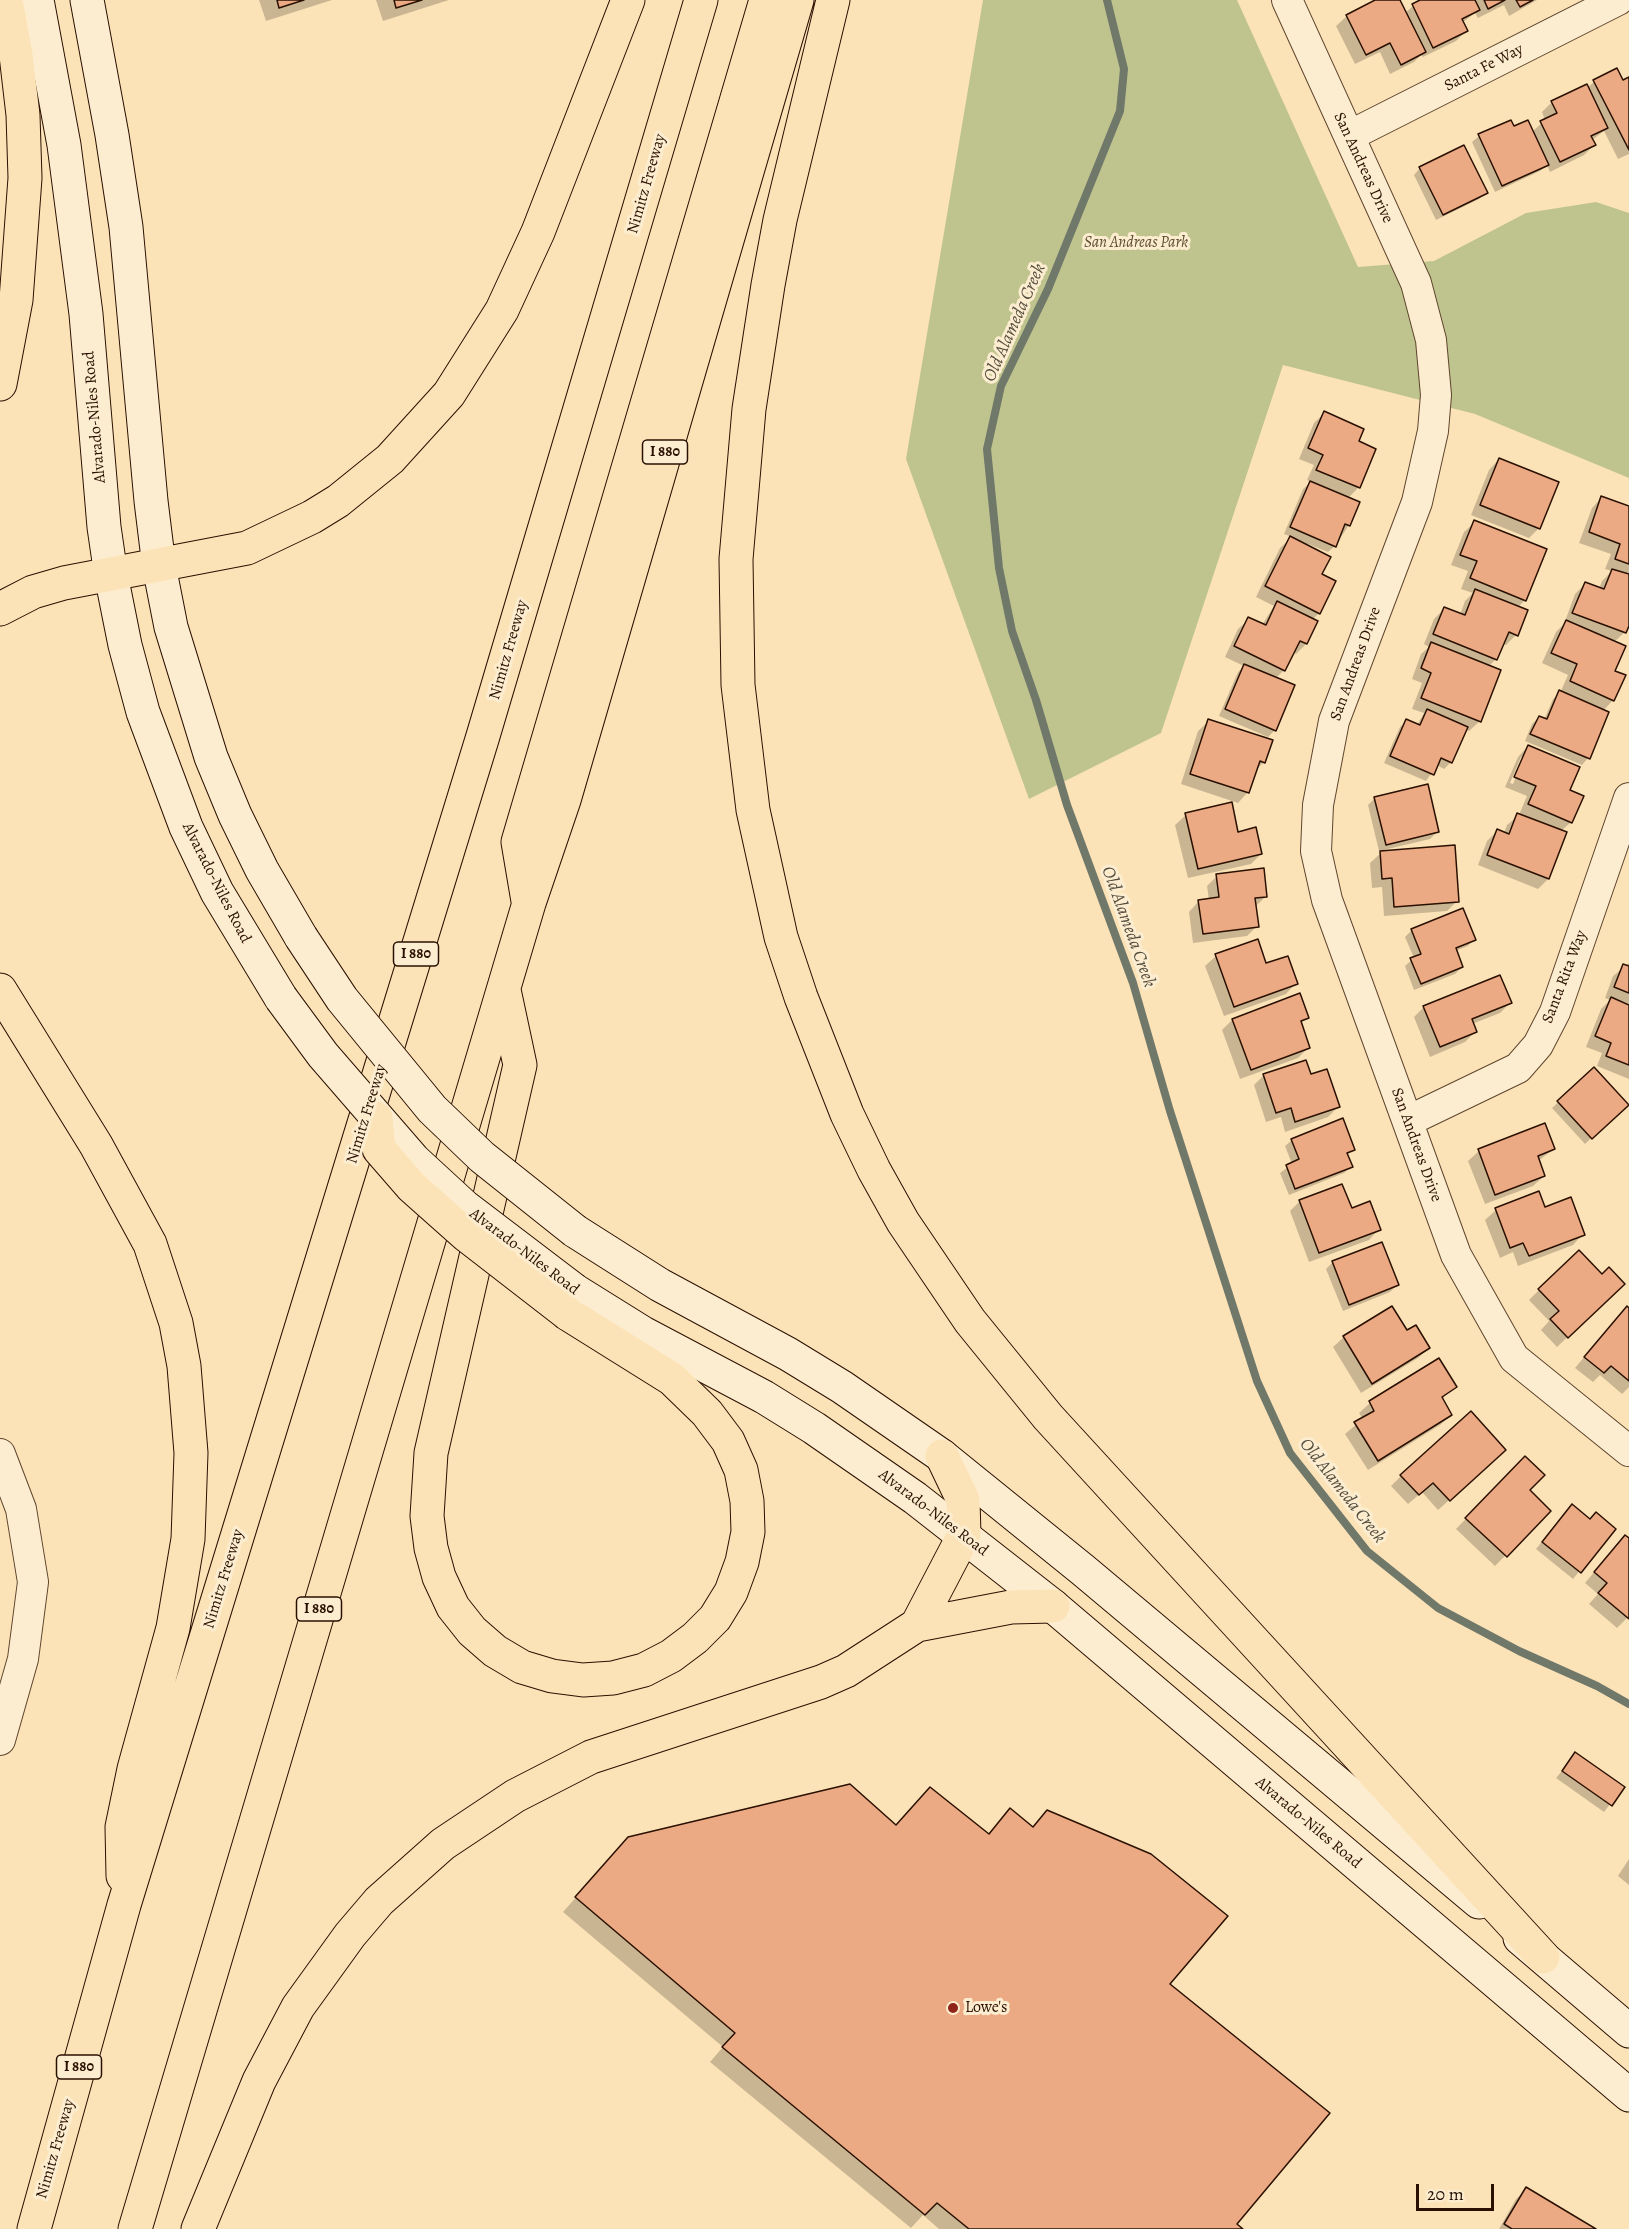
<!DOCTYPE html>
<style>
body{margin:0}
#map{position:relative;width:1629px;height:2229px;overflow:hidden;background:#fce3b7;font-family:Alegreya,serif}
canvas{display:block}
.scale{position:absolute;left:1416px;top:2184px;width:78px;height:27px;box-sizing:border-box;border:3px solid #2a1000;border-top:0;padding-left:8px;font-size:18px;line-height:21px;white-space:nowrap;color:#2a1000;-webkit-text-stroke:4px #fdedd0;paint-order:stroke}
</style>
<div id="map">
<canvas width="1629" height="2229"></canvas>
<div class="scale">20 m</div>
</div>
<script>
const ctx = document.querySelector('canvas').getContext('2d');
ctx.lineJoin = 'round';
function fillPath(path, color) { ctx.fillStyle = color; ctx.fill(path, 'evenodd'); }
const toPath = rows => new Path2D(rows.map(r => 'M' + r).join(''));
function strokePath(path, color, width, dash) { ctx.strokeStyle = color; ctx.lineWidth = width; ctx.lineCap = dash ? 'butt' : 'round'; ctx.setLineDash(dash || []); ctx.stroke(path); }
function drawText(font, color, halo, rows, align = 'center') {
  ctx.font = font + ' Alegreya,serif'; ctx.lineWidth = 6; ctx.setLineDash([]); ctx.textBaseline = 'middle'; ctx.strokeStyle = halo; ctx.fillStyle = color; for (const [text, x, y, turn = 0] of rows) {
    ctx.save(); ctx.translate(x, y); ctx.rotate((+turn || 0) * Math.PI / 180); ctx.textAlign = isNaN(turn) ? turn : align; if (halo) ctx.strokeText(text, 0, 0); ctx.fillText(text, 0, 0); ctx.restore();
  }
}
fillPath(toPath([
 [983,0,1237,0,1358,267,1434,261,1526,213,1596,202,1629,213,1629,478,1475,414,1283,365,1161,733,1029,799,906,459]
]), '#bfc48e');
fillPath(toPath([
 [259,0,332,0,266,21],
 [376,0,449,0,383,21],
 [1379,0,1398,0,1405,13,1420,0,1537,0,1509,16,1504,5,1478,18,1475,13,1462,23,1466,31,1456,41,1423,57,1421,55,1414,62,1390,74,1380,52,1355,64,1336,26,1347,16],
 [1629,78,1629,154,1618,159,1604,131,1592,140,1594,145,1584,155,1550,172,1547,165,1540,171,1495,192,1472,142,1479,136,1513,128,1532,132,1545,120,1542,112,1552,102,1587,88,1594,82,1622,82],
 [1420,168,1486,192,1479,199,1436,220,1414,175],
 [1324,413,1357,442,1374,450,1358,488,1348,498,1349,525,1335,546,1328,552,1308,544,1306,546,1320,575,1319,613,1312,620,1306,644,1296,654,1293,652,1284,670,1275,679,1293,686,1275,730,1268,737,1219,716,1238,672,1244,666,1225,657,1238,629,1249,619,1262,625,1274,606,1256,597,1280,548,1292,537,1284,534,1303,489,1311,482,1307,480,1314,465,1299,459,1314,423],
 [1499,459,1539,528,1529,538,1471,515,1489,470],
 [1602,497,1629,507,1629,622,1625,632,1614,642,1613,700,1603,711,1588,758,1582,765,1525,741,1532,724,1539,717,1544,720,1553,699,1560,693,1568,675,1542,663,1556,632,1564,624,1575,594,1585,584,1599,589,1602,581,1612,571,1605,569,1611,554,1579,543,1592,508],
 [1475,522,1525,600,1517,608,1516,635,1506,645,1502,644,1496,659,1488,667,1480,721,1469,731,1465,729,1451,762,1444,769,1437,765,1426,781,1384,763,1400,727,1406,721,1417,725,1424,713,1412,709,1422,683,1412,679,1421,654,1429,647,1424,644,1434,619,1444,609,1460,615,1465,601,1473,593,1461,589,1468,571,1451,565,1464,532],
 [1209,721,1264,762,1254,772,1248,792,1238,803,1181,784,1198,731],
 [1528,746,1568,791,1582,797,1570,823,1561,831,1566,833,1548,879,1538,889,1478,865,1487,841,1497,831,1504,833,1507,825,1519,815,1527,796,1505,787,1518,757],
 [1521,757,1524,757,1513,784,1510,783],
 [1375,798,1437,832,1430,839,1379,851,1368,805],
 [1186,815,1237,833,1261,854,1251,864,1188,878,1175,825],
 [1381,853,1457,901,1447,911,1384,916,1382,887,1372,888,1370,863],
 [1217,876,1266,896,1255,907,1257,926,1247,936,1193,943,1189,912,1199,901,1209,900,1207,886],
 [1412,930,1474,939,1468,946,1455,951,1462,967,1455,974,1414,990,1405,966,1414,958,1405,937],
 [1257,940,1266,965,1296,983,1286,994,1224,1016,1205,966,1216,956],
 [1629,963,1629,1079,1597,1066,1602,1053,1586,1047,1601,1009,1610,1000,1605,998,1613,976],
 [1510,1003,1500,1013,1472,1024,1475,1032,1465,1042,1430,1057,1414,1017,1424,1007],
 [1307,1017,1300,1024,1309,1047,1298,1058,1240,1079,1222,1030,1232,1020],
 [1594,1069,1620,1111,1585,1144,1552,1108],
 [1264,1075,1338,1107,1328,1117,1285,1132,1281,1117,1266,1122,1254,1085],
 [1544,1125,1554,1149,1538,1161,1544,1176,1533,1186,1485,1204,1468,1161,1479,1151],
 [1292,1140,1353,1149,1346,1156,1351,1167,1344,1173,1289,1195,1280,1173,1292,1164,1285,1146],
 [1539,1193,1545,1209,1583,1234,1573,1245,1518,1266,1513,1252,1500,1258,1485,1220,1496,1210],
 [1300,1201,1351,1210,1379,1229,1369,1240,1309,1262,1290,1211],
 [1381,1244,1397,1285,1390,1292,1343,1311,1326,1269,1332,1263],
 [1539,1290,1613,1294,1557,1347,1541,1330,1549,1321,1529,1300],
 [1391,1308,1407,1332,1429,1348,1418,1358,1361,1393,1333,1347,1344,1337],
 [1629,1310,1629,1387,1622,1394,1600,1375,1593,1382,1575,1368,1617,1318],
 [1439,1360,1455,1387,1441,1400,1451,1415,1440,1425,1368,1470,1345,1434,1363,1419,1359,1413,1370,1403],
 [1525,1458,1528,1490,1549,1511,1495,1566,1456,1529],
 [1494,1460,1438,1510,1422,1492,1408,1504,1391,1486,1401,1476],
 [1565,1513,1614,1529,1573,1579,1536,1549],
 [1629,1540,1629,1616,1617,1628,1589,1604,1598,1594,1585,1583,1615,1547],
 [1576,1754,1623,1787,1604,1812,1556,1778],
 [1010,1810,1032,1828,1048,1812,1168,1984,1234,2224,1241,2229,939,2229,923,2215,911,2228,710,2062,723,2047,563,1912,615,1853,896,1826,987,1835],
 [1629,1859,1629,1885,1618,1876],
 [1527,2189,1593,2229,1499,2229,1516,2199]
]), '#0003');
strokePath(toPath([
 [1107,0,1124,69,1120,111,1048,289,1001,386,987,449,999,568,1012,631,1036,700,1067,805,1133,983,1170,1111,1257,1381,1290,1453,1367,1551,1438,1608,1519,1651,1597,1686,1629,1704]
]), '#70786a', 8);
const building = toPath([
 [277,0,304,0,279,8,277,0],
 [394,0,422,0,396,8,394,0],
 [1375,0,1400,0,1426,52,1401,65,1390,43,1366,55,1346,15,1375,0],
 [1420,0,1475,0,1480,10,1462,19,1468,31,1433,48,1412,4,1420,0],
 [1484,0,1505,0,1488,9,1484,0],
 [1516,0,1533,0,1520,7,1516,0],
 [1617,68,1623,80,1629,77,1629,150,1593,80,1617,68],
 [1587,84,1608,128,1591,136,1596,145,1560,162,1540,121,1557,113,1551,101,1587,84],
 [1511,120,1514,126,1528,120,1549,165,1502,186,1478,134,1511,120],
 [1464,145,1488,193,1443,215,1419,167,1464,145],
 [1324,411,1364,429,1359,441,1376,449,1360,488,1316,470,1323,455,1308,448,1324,411],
 [1499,458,1559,482,1540,529,1480,505,1499,458],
 [1310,481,1360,502,1350,526,1345,524,1336,547,1290,527,1310,481],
 [1601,496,1629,506,1629,564,1615,559,1620,544,1589,532,1601,496],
 [1474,520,1547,549,1526,601,1470,578,1477,561,1460,555,1474,520],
 [1290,536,1331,557,1322,574,1336,581,1320,614,1265,586,1290,536],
 [1612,569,1629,574,1629,626,1626,633,1572,613,1585,582,1604,589,1612,569],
 [1475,589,1528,610,1518,636,1509,632,1497,660,1433,634,1444,607,1465,615,1475,589],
 [1277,601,1318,621,1307,644,1300,641,1285,671,1234,646,1248,617,1266,625,1277,601],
 [1566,620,1626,646,1615,671,1626,675,1614,701,1570,681,1577,664,1551,653,1566,620],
 [1431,642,1501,670,1481,722,1421,698,1431,673,1421,668,1431,642],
 [1244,664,1295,685,1276,731,1225,709,1244,664],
 [1559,690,1609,712,1590,759,1530,734,1539,716,1547,719,1559,690],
 [1427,709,1468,727,1452,763,1441,758,1434,775,1390,756,1406,719,1420,725,1427,709],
 [1208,719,1273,740,1265,763,1260,761,1249,793,1190,774,1208,719],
 [1528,745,1580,767,1570,790,1584,796,1572,823,1528,804,1536,786,1514,777,1528,745],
 [1428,784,1439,832,1386,845,1374,797,1428,784],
 [1232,802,1238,832,1256,827,1262,854,1198,869,1185,813,1232,802],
 [1517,813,1567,832,1549,879,1487,855,1497,829,1509,834,1517,813],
 [1455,845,1459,902,1394,907,1392,878,1382,879,1380,851,1455,845],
 [1264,868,1267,897,1255,898,1259,927,1203,934,1198,900,1219,897,1216,874,1264,868],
 [1463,908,1476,940,1456,948,1463,967,1421,984,1410,958,1421,954,1411,929,1463,908],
 [1258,939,1266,963,1288,956,1298,984,1234,1007,1215,954,1258,939],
 [1623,964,1629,966,1629,993,1614,987,1623,964],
 [1500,975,1512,1003,1472,1019,1477,1032,1440,1047,1423,1006,1500,975],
 [1300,993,1309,1018,1301,1021,1310,1048,1251,1070,1232,1019,1300,993],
 [1611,997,1629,1005,1629,1065,1606,1056,1611,1043,1595,1036,1611,997],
 [1306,1060,1311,1074,1327,1069,1340,1107,1295,1122,1291,1108,1276,1113,1263,1074,1306,1060],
 [1594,1067,1629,1105,1592,1139,1557,1101,1594,1067],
 [1343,1118,1355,1150,1347,1153,1353,1167,1295,1189,1286,1165,1299,1159,1291,1139,1343,1118],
 [1545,1123,1555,1149,1538,1156,1545,1176,1495,1195,1478,1149,1545,1123],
 [1342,1184,1352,1208,1370,1201,1381,1230,1319,1253,1299,1200,1342,1184],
 [1539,1191,1545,1207,1571,1197,1585,1235,1529,1256,1523,1243,1510,1248,1495,1208,1539,1191],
 [1382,1242,1399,1285,1349,1305,1332,1261,1382,1242],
 [1579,1250,1602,1274,1609,1267,1625,1284,1568,1338,1550,1319,1559,1311,1538,1289,1579,1250],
 [1392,1306,1407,1330,1416,1325,1430,1348,1372,1384,1343,1336,1392,1306],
 [1627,1306,1629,1308,1629,1381,1611,1366,1604,1373,1584,1357,1627,1306],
 [1439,1358,1457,1387,1442,1397,1452,1415,1378,1461,1354,1422,1374,1411,1369,1401,1439,1358],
 [1471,1411,1506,1450,1450,1501,1433,1483,1419,1495,1400,1475,1471,1411],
 [1525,1456,1545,1475,1530,1490,1551,1511,1507,1557,1465,1518,1525,1456],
 [1572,1504,1590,1519,1596,1512,1616,1529,1581,1573,1542,1542,1572,1504],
 [1625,1535,1629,1538,1629,1619,1598,1593,1607,1583,1594,1572,1625,1535],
 [1575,1752,1625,1787,1612,1806,1562,1771,1575,1752],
 [850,1784,896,1825,930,1787,989,1834,1010,1808,1033,1827,1047,1810,1151,1854,1228,1916,1170,1984,1330,2113,1237,2224,1243,2229,969,2229,937,2203,925,2215,722,2047,735,2033,575,1897,628,1837,850,1784],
 [1526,2187,1596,2229,1512,2229,1504,2224,1526,2187]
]);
fillPath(building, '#ebaa83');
strokePath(building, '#2a1000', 1.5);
const street = toPath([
 [1287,0,1416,283,1431,340,1436,395,1433,431,1417,502,1334,721,1318,805,1316,851,1327,900,1456,1255,1514,1358,1629,1451],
 [1349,136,1618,0],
 [1408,1121,1518,1068,1538,1045,1555,1012,1629,798],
 [0,1454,21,1509,33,1582,23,1659,0,1740]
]);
const secondary = toPath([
 [37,0,64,145,86,314,104,527,111,575,125,645,143,712,186,827,217,892,281,998],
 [87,0,112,135,126,227,151,501,159,566,171,627,211,757,235,815,262,870,301,937],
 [575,1231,660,1285,788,1354,842,1387,942,1456,1083,1570,1479,1902],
 [574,1290,643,1333,764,1397,814,1428,915,1498,1053,1606,1629,2095],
 [1520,1938,1629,2031]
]);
const highway = toPath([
 [833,0,780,220,768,285,749,409,736,559,738,685,753,810,781,937,801,997,847,1114,874,1170,903,1222,970,1321,1048,1417,1543,1957],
 [0,384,16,300,25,178,23,115,16,55,6,0],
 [0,609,33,592,64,583,247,548,312,517,338,501,390,459,449,394,502,310,538,232,628,0],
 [528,901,518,842,766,0],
 [0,990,96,1145,150,1244,176,1323,184,1366,191,1453,188,1539,173,1628,134,1769,122,1827,123,1876],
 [504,990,520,1065,431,1453,427,1516,431,1548,439,1577,453,1607,472,1631,495,1651,522,1667,552,1676,583,1680,613,1678,644,1670,671,1656,695,1638,715,1618,731,1592,742,1562,748,1532,747,1501,741,1470,728,1441,707,1413,672,1379,568,1314],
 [917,1625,964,1535,963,1500,942,1456],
 [34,2229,124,1905,483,736,701,0],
 [135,2229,529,903,564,800,797,0],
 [198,2229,259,2081,298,2007,350,1935,379,1901,443,1844,515,1796,591,1757,821,1682,846,1671,917,1625,1011,1607,1053,1606]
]);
strokePath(street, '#5e452e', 32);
strokePath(secondary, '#2a1000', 35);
strokePath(highway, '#2a1000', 35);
strokePath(street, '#fdedd0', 30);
strokePath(secondary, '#fdedd0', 33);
strokePath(highway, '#fce3b7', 33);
const secondaryBridge = toPath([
 [301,937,342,999,432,1109,482,1157,575,1231],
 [281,998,323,1055,414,1160,465,1207,574,1290]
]);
const highwayBridge = toPath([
 [376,1118,379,1149,412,1187,466,1235,568,1314]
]);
strokePath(secondaryBridge, '#2a1000', 35, []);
strokePath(highwayBridge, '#2a1000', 35, []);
strokePath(secondaryBridge, '#fdedd0', 33);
strokePath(highwayBridge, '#fce3b7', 33);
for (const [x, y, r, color] of [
 [953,2008,6,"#8f2418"]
]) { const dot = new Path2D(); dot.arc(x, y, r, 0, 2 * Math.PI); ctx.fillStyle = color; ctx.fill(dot); strokePath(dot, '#fdedd0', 2); }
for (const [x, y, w] of [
 [665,452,45],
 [416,954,45],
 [319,1609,45],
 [79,2067,45]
]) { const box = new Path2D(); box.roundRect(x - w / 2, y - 12, w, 24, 4.5); ctx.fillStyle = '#fdedd0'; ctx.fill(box); strokePath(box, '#2a1000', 1.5); }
drawText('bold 15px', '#2a1000', null, [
 ["I 880",665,452],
 ["I 880",416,954],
 ["I 880",319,1609],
 ["I 880",79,2067]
]);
drawText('16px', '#2a1000', '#fdedd0', [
 ["Santa Fe Way",1484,68,-27],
 ["San Andreas Drive",1363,168,65],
 ["Nimitz Freeway",647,184,-74],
 ["Alvarado-Niles Road",95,417,-95],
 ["Nimitz Freeway",509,650,-74],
 ["San Andreas Drive",1356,664,-70],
 ["Alvarado-Niles Road",216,883,63],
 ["Santa Rita Way",1565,977,-69],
 ["Nimitz Freeway",367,1114,-73],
 ["San Andreas Drive",1416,1145,70],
 ["Alvarado-Niles Road",524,1252,37],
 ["Alvarado-Niles Road",933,1513,37],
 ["Nimitz Freeway",224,1579,-73],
 ["Alvarado-Niles Road",1308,1823,40],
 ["Nimitz Freeway",56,2149,-74]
]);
drawText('italic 16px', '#5e4f32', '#fdedd0', [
 ["San Andreas Park",1136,243]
]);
drawText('16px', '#2a1000', '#fdedd0', [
 ["Lowe's",965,2008]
], 'left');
drawText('italic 18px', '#534d3e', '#fdedd0', [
 ["Old Alameda Creek",1015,323,-66],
 ["Old Alameda Creek",1128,927,70],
 ["Old Alameda Creek",1342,1491,52]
]);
</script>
